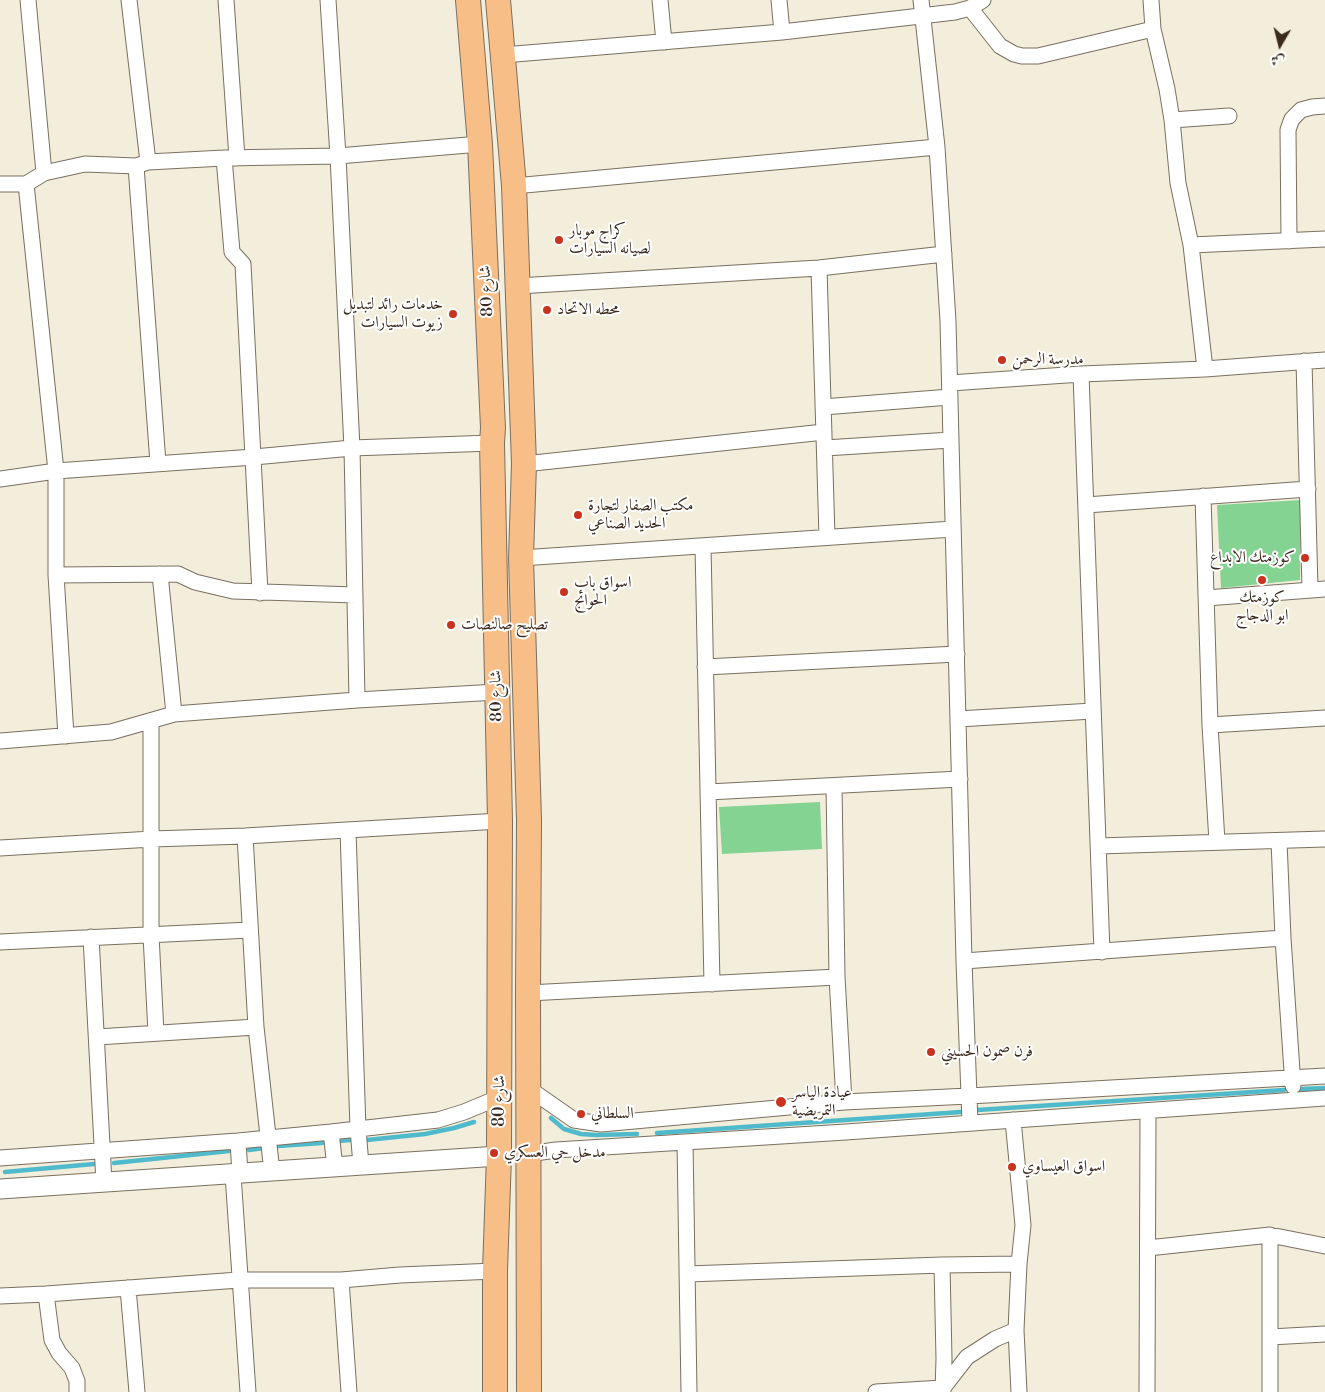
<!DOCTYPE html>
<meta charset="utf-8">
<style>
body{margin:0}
#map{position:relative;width:1325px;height:1392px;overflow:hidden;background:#f2eedb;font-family:"Libre Bodoni",Amiri,serif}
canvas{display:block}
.north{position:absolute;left:1255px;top:20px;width:50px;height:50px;-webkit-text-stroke:4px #fff;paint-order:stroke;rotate:188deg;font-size:14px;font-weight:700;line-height:20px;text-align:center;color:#3b2a1e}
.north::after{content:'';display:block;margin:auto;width:18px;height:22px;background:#3b2a1e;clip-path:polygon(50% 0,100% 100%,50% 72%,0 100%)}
</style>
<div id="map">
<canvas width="1325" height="1392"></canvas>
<div class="north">ش</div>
</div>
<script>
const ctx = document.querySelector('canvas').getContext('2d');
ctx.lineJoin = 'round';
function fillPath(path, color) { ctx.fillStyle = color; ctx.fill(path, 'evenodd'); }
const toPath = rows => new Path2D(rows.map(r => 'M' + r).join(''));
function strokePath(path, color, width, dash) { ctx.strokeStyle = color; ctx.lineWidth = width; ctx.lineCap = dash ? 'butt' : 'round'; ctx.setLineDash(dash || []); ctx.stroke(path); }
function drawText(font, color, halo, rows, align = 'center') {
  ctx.font = font + ' "Libre Bodoni",Amiri,serif'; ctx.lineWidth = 4; ctx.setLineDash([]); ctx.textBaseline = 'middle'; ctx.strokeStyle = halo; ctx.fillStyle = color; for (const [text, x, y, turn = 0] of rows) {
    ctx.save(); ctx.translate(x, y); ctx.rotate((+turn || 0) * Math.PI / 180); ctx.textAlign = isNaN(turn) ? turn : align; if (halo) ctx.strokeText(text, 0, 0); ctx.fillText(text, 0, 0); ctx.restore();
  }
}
fillPath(toPath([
 [1301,500,1300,580,1221,588,1217,505],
 [820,802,822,849,722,854,719,807]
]), '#84d393');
strokePath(toPath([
 [1301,1089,1325,1088],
 [977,1110,1284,1090],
 [551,1118,564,1129,581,1134,596,1135,637,1134],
 [657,1133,961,1112],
 [367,1140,425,1134,454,1128,474,1122],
 [339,1141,350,1140],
 [278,1146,322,1143],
 [249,1150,264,1148],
 [114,1163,229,1151],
 [5,1172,94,1164]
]), '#4fbacb', 4.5);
const minor = toPath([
 [28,0,44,173],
 [129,0,148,162],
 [226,0,237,158],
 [328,0,338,156,352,448,357,700],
 [660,0,664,42],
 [779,0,782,32],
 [921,0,937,147,948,321,964,961,970,1123],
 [1151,0,1153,29,1167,89,1172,120,1178,183,1191,245,1205,369],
 [970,8,1000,46,1014,54,1022,56,1038,56,1153,29],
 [503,55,782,32,955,12,970,8,983,0],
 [1172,120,1229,116],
 [224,158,232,252,243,264,260,593],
 [136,166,158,463],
 [0,184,26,184,44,173,85,164,136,166,148,162,224,158,338,156,480,144],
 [26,184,56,471,56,575,66,736],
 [514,186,937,147],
 [1289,241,1288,130,1290,124,1292,119,1301,110,1312,107,1325,106],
 [1191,245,1325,239],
 [819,268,827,537],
 [518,286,819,268,944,254],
 [1304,361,1310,589],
 [1081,374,1102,952],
 [950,383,1081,374,1205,369,1325,360],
 [823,407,950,397],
 [825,448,951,440],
 [524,464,824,432],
 [0,479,56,471,254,457,352,448,492,443],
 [1203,496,1210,725,1217,842],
 [1086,505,1308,489],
 [703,546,712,984],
 [521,558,953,529],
 [160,574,174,714],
 [56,575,178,574,195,582,233,591,355,595],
 [1206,598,1325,589],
 [705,667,957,654],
 [958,719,1093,711],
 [151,721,151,935,156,1033],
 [1210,725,1325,718],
 [0,741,111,732,174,714,357,700,497,692],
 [834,786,837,977,844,1102],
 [708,792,960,779],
 [348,830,358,1129,361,1165],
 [245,836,256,1027,272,1172],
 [1279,841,1283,938,1293,1086],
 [1098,846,1325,839],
 [0,848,152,839,245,836,500,821],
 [91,937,104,1183],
 [0,942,250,930],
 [964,961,1283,938],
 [528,993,837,977],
 [97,1037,256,1027],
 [528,1088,574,1120,601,1124,844,1102,969,1096,1325,1076],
 [331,1132,335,1167],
 [238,1141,240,1174],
 [685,1142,689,1392],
 [528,1154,556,1150,846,1132,1325,1098],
 [0,1158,238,1141,331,1132,438,1120,464,1112,500,1097],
 [233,1175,248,1392],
 [1148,1248,1270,1235,1325,1246],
 [942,1265,944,1359,943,1391],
 [687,1274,942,1265,1019,1264],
 [341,1280,349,1392],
 [128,1288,137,1392],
 [46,1294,52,1340,59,1353,72,1368,77,1381,77,1392],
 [0,1296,46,1294,239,1280,341,1280,400,1275,495,1271],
 [1016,1330,1019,1392],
 [1270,1337,1325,1334],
 [876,1392,943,1388,967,1357,995,1339,1016,1330,1019,1264,1023,1225,1013,1120],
 [1147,1392,1148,1111],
 [1270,1392,1270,1235]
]);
const tertiary = toPath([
 [0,1189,499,1156]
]);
const primary = toPath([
 [468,0,480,144,493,428,492,443,500,821,499,1156,495,1271,495,1392],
 [498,0,514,186,524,464,521,558,529,820,528,993,529,1392]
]);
strokePath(minor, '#7b6f60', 17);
strokePath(tertiary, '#7b6f60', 21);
strokePath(primary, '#7b6f60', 26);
strokePath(minor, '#fff', 15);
strokePath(tertiary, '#fff', 19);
strokePath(primary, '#f7be88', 24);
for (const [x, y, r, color] of [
 [559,240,5,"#c8321e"],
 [547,310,5,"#c8321e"],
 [453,314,5,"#c8321e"],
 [1002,360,5,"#c8321e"],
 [578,515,5,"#c8321e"],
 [1305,558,5,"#c8321e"],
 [1262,580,5,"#c8321e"],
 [564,592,5,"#c8321e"],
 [451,625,5,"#c8321e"],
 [931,1052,5,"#c8321e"],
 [781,1102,6,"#c8321e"],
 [581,1114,5,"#c8321e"],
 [494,1153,5,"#c8321e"],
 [1012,1167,5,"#c8321e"]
]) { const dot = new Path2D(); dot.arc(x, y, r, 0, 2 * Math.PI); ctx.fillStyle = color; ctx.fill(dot); strokePath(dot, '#fff', 2); }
drawText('16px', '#3b2a1e', '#fff', [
 ["كراج موبار",569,231],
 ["لصيانه السيارات",569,249],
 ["خدمات رائد لتبديل",443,305,"right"],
 ["زيوت السيارات",443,323,"right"],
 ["محطه الاتحاد",557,310],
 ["مدرسة الرحمن",1012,360],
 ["مكتب الصفار لتجارة",588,506],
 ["الحديد الصناعي",588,524],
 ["كوزمتك الابداع",1295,558,"right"],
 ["اسواق باب",574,583],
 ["الحوائج",574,601],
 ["كوزمتك",1262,598,"center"],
 ["ابو الدجاج",1262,616,"center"],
 ["تصليح صالنصات",461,625],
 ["فرن صمون الحسيني",941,1052],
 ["عيادة الياسر",792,1093],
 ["التمريضية",792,1111],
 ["السلطاني",591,1114],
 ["مدخل حي العسكري",504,1153],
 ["اسواق العيساوي",1022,1167]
], 'left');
drawText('16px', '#3b2a1e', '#fff', [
 ["شارع 80",487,291,-93],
 ["شارع 80",497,696,-91],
 ["شارع 80",500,1101,-90]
]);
</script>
